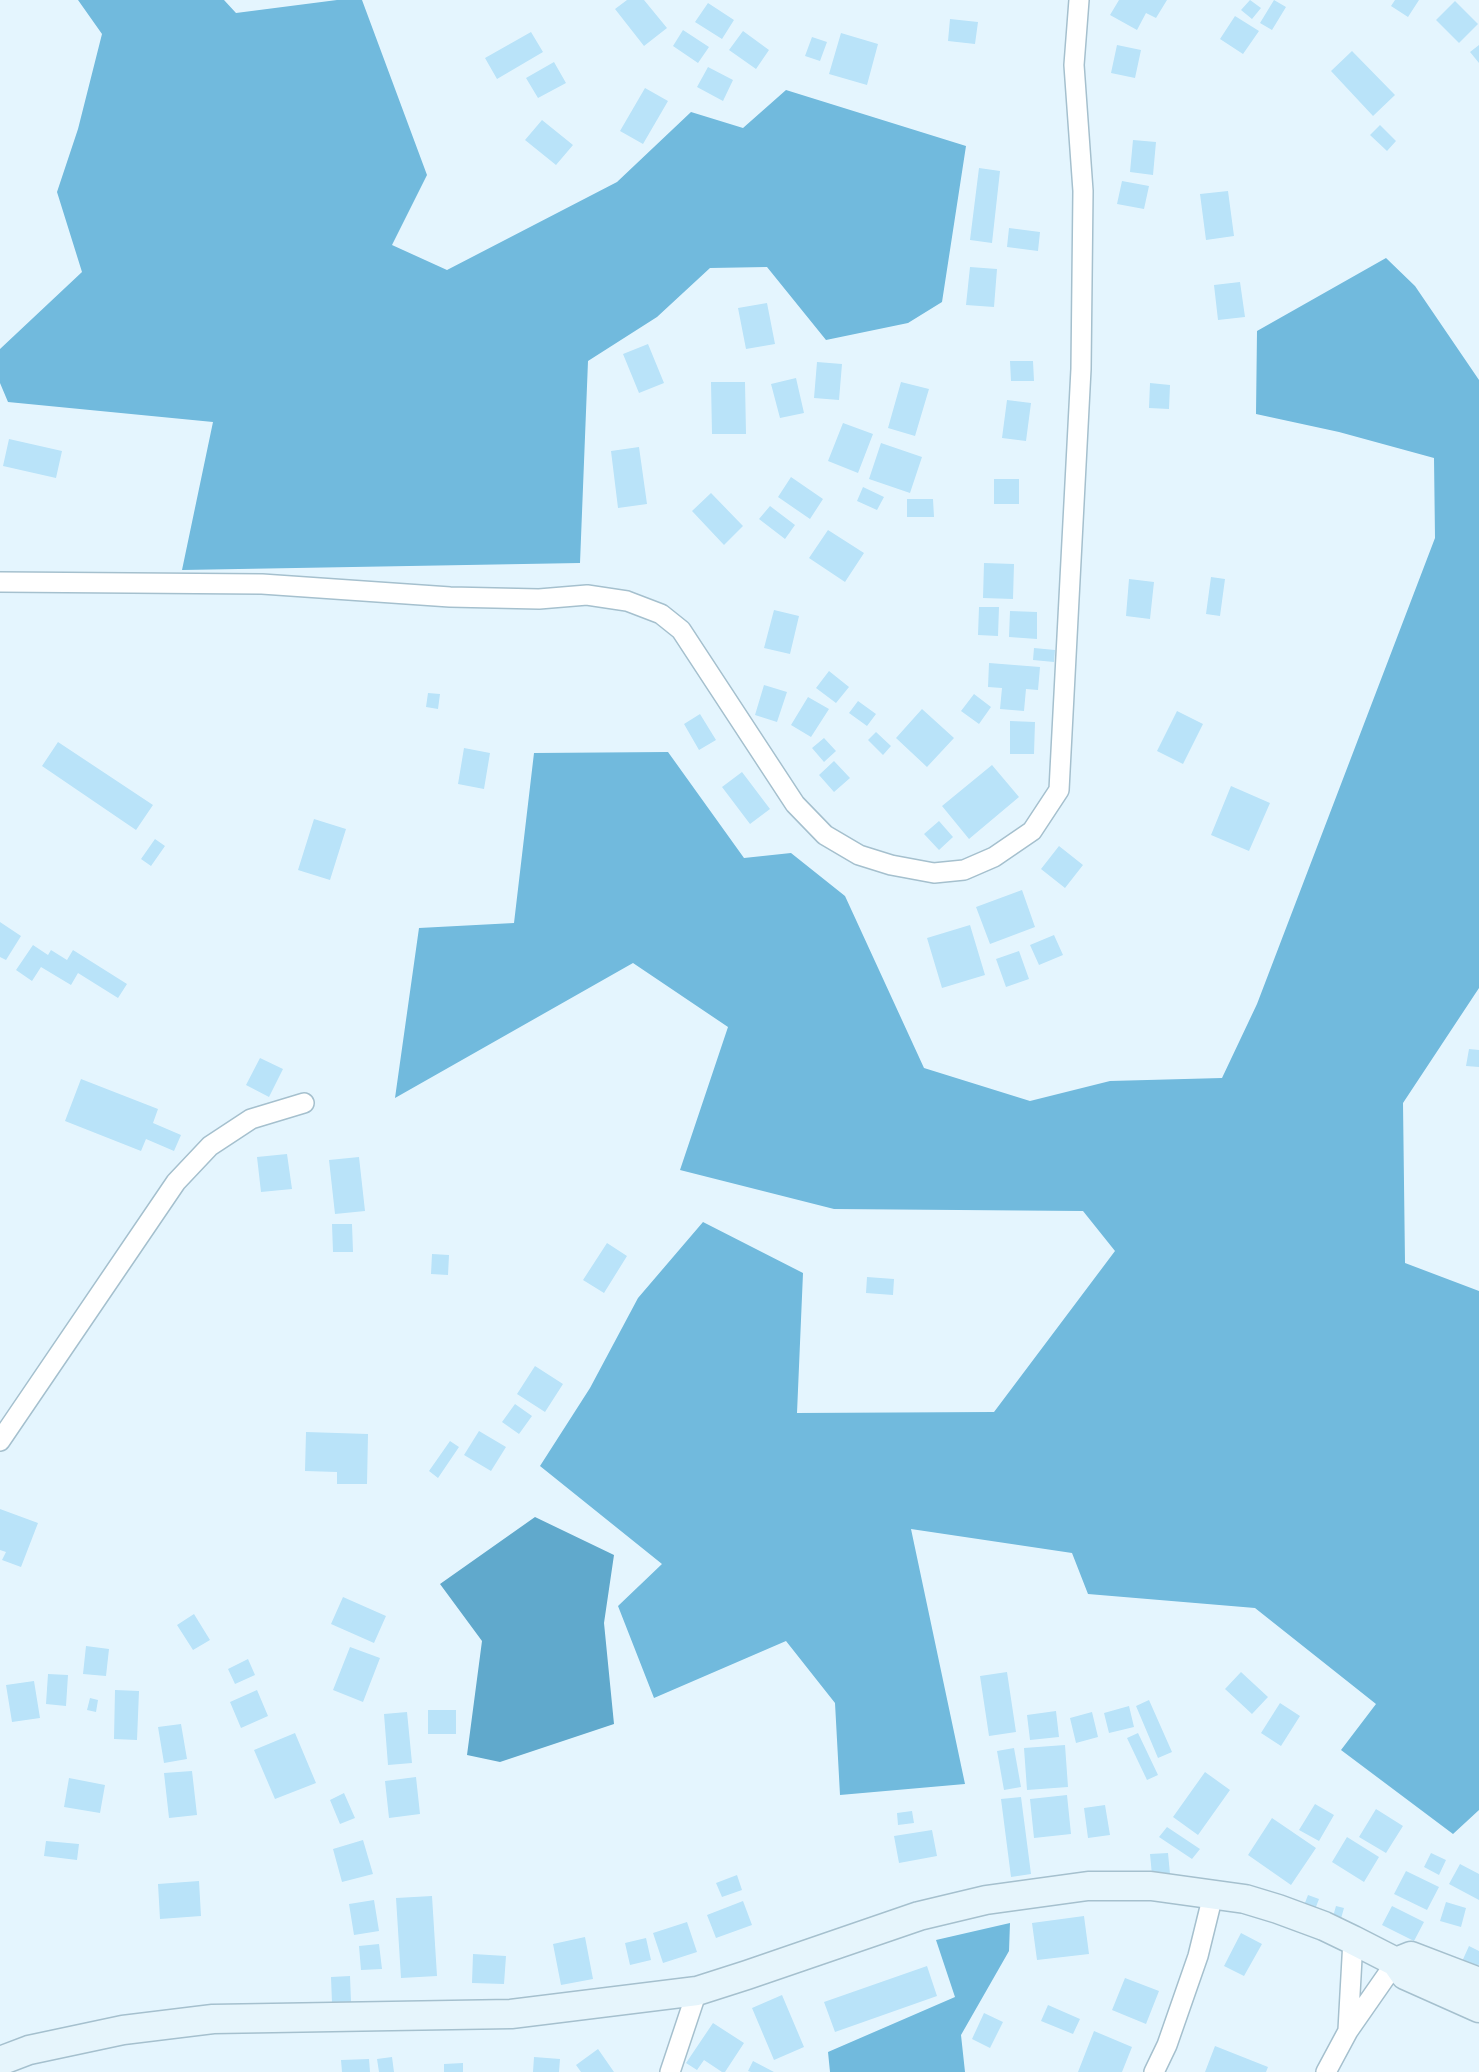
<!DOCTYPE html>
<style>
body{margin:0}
canvas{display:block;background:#e4f5fe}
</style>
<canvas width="1479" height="2072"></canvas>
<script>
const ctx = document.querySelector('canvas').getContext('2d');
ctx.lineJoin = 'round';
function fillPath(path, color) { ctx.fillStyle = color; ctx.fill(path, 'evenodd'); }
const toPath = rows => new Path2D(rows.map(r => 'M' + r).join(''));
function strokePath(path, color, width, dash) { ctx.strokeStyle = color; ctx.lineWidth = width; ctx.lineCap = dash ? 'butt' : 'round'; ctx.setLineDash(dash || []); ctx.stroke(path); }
fillPath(toPath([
 [78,0,224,0,236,13,337,0,362,0,427,175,392,245,447,270,617,182,691,112,743,128,786,90,966,146,942,302,908,323,826,340,767,267,710,268,657,317,588,361,580,563,182,570,213,422,8,402,0,383,0,349,82,272,57,192,78,129,102,34],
 [1386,258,1415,286,1479,380,1479,988,1403,1103,1405,1263,1479,1291,1479,1810,1453,1834,1341,1750,1376,1704,1255,1608,1088,1594,1072,1553,911,1529,965,1784,840,1795,835,1703,786,1641,654,1698,618,1606,662,1564,540,1466,590,1388,638,1298,703,1222,803,1273,797,1413,994,1412,1115,1251,1083,1211,834,1209,680,1170,728,1027,633,963,395,1098,419,928,514,923,534,753,668,752,744,858,791,853,845,896,924,1068,1030,1101,1110,1081,1222,1078,1257,1004,1435,538,1434,458,1339,432,1256,414,1257,331],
 [1010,1923,1009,1951,961,2035,965,2072,830,2072,828,2052,955,1997,936,1940]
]), '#71badd');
fillPath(toPath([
 [535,1517,614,1555,604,1623,614,1724,500,1762,467,1755,482,1641,440,1584]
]), '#60a9cc');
fillPath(toPath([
 [627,0,644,0,667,28,644,46,615,9],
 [1119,0,1167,0,1156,18,1146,13,1137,30,1110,15],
 [1250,0,1261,8,1252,19,1241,10],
 [1274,0,1286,7,1272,30,1260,23],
 [1395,0,1419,0,1408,17,1391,6],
 [1455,1,1478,24,1459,43,1436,20],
 [708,3,734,20,722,39,695,22],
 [1235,16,1259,31,1243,54,1220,39],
 [950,19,978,22,975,44,948,41],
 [683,30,709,47,698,63,673,46],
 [743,31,769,50,756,69,729,50],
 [531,32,543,52,497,79,485,58],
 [841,33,878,44,867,85,829,74],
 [812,37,827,42,820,61,805,56],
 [1117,45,1141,50,1135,78,1111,73],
 [1479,45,1479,63,1470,52],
 [1352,51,1395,95,1373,116,1331,71],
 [554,62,566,83,538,98,526,78],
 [708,67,733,80,723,101,697,87],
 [645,88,668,101,643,144,620,131],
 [542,120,573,145,556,165,525,140],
 [1380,125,1396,141,1387,151,1370,135],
 [1133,140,1156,142,1153,175,1130,172],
 [979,168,1000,171,992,243,970,240],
 [1122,181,1149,186,1144,209,1117,204],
 [1228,191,1234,236,1206,240,1200,194],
 [1009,228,1040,232,1038,251,1007,247],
 [970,267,997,269,994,307,966,305],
 [1240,282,1245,317,1218,320,1214,285],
 [767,303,775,344,746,349,738,308],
 [648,344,664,383,639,393,623,354],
 [1010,361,1033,361,1034,381,1011,381],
 [817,362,842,364,839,400,814,398],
 [796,378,804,413,780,418,771,384],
 [711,382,745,382,746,434,712,434],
 [901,382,929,389,915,436,888,428],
 [1150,383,1170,385,1169,409,1149,408],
 [1007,400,1031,403,1026,441,1002,438],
 [843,423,873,434,858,473,828,461],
 [9,439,62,451,56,478,3,466],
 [881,443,922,457,910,493,869,479],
 [639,447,647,504,618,508,611,451],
 [791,477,823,499,810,519,778,497],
 [994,479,1019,479,1019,504,994,504],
 [863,487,884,497,877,510,857,501],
 [711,493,743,526,724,545,692,511],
 [907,499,933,499,934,517,907,517],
 [770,506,795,525,785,539,759,519],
 [828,530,864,553,845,582,809,558],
 [984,563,1014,564,1013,599,983,598],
 [1211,577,1225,579,1220,616,1206,614],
 [1129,579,1154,582,1150,619,1126,616],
 [979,607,999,607,998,636,978,635],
 [774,610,799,616,790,654,764,648],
 [1010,611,1037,612,1037,639,1009,637],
 [1034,648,1055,650,1054,662,1033,660],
 [989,663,1040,667,1038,690,1026,689,1024,711,1000,709,1002,688,988,687],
 [829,671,849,687,836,703,816,688],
 [764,685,787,692,777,722,755,715],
 [428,693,440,694,438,709,426,707],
 [974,694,991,707,979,724,961,711],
 [808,697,829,709,811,737,791,725],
 [858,701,876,714,867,726,849,713],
 [922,709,954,738,927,767,896,738],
 [1177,711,1203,724,1183,764,1157,751],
 [700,714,716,740,699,750,684,724],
 [1010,721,1035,722,1034,754,1010,754],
 [876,732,891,746,883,755,868,740],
 [824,738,836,751,824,762,812,748],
 [58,742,153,805,136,830,42,766],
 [464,748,490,753,484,789,458,784],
 [834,761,850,778,834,792,819,775],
 [992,765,1019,797,969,839,942,806],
 [742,772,770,809,750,824,722,787],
 [1231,786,1270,803,1249,851,1211,835],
 [314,819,346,829,330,880,298,870],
 [939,821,953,837,939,850,924,834],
 [155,839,165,846,151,866,141,859],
 [1059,846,1083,865,1065,888,1041,869],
 [1022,890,1035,927,990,944,976,907],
 [0,922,21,936,6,960,0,957],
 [970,925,985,975,942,988,927,938],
 [1054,935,1063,955,1039,965,1030,945],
 [33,945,48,955,51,950,67,960,73,950,127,984,118,998,78,973,71,985,41,967,32,981,16,970],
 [1019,951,1029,979,1006,987,996,959],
 [1469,1049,1479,1050,1479,1067,1466,1066],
 [260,1058,283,1069,269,1097,246,1085],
 [81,1079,158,1109,153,1123,181,1135,174,1151,146,1139,141,1151,65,1121],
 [287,1154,292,1189,261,1192,257,1157],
 [359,1157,365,1211,335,1214,329,1160],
 [332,1224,352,1224,353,1252,333,1252],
 [607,1243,627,1256,604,1293,583,1280],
 [432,1254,449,1255,448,1275,431,1274],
 [867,1277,894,1279,893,1295,866,1293],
 [535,1366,563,1384,545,1412,517,1394],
 [515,1404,532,1416,519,1434,502,1422],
 [479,1431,506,1447,491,1471,464,1455],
 [306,1432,368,1434,367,1484,337,1484,337,1472,305,1471],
 [450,1441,459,1447,438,1478,429,1471],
 [0,1509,38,1523,21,1567,2,1560,6,1552,0,1550],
 [343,1597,386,1616,374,1643,331,1624],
 [194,1614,210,1640,193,1650,177,1625],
 [86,1646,109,1649,106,1676,83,1674],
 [350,1647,380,1658,363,1702,333,1690],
 [248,1659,255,1675,235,1684,228,1669],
 [1007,1672,1016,1732,989,1736,980,1676],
 [1241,1672,1268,1697,1252,1714,1225,1689],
 [48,1674,68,1675,66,1706,46,1704],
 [34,1681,40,1718,12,1722,6,1685],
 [115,1690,139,1691,137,1740,114,1739],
 [257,1690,268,1716,241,1728,230,1702],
 [90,1698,98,1700,96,1712,87,1710],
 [1149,1700,1172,1752,1158,1758,1136,1706],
 [1280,1703,1300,1716,1281,1746,1261,1733],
 [1129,1706,1134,1727,1109,1733,1104,1713],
 [428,1710,456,1710,456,1734,428,1734],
 [1056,1711,1059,1737,1030,1740,1027,1715],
 [407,1712,412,1763,388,1765,384,1714],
 [1092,1712,1098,1737,1076,1743,1070,1718],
 [181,1724,187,1759,164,1763,158,1727],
 [295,1733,316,1783,275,1799,254,1750],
 [1138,1733,1158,1775,1147,1780,1127,1738],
 [1065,1745,1068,1787,1027,1790,1024,1748],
 [1014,1748,1021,1787,1004,1790,997,1751],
 [192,1771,197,1815,169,1818,164,1773],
 [1205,1772,1230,1790,1198,1835,1173,1817],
 [416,1777,420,1814,389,1818,385,1781],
 [69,1778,105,1785,100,1813,64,1807],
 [344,1793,355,1818,340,1824,330,1800],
 [1067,1795,1071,1834,1034,1838,1030,1799],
 [1021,1797,1031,1874,1011,1877,1001,1799],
 [1315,1804,1334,1815,1319,1841,1299,1830],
 [1105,1805,1110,1835,1088,1838,1084,1808],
 [1376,1809,1403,1826,1386,1853,1359,1837],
 [912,1811,914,1823,898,1825,897,1813],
 [1272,1818,1316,1848,1291,1885,1248,1855],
 [1167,1827,1200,1849,1192,1859,1159,1837],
 [932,1830,937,1856,899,1863,894,1836],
 [1347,1837,1379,1857,1364,1882,1332,1862],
 [363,1840,373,1874,342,1882,333,1849],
 [46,1841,79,1844,77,1860,44,1856],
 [1168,1853,1170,1874,1152,1875,1150,1854],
 [1431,1853,1446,1860,1439,1875,1424,1867],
 [1460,1864,1479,1874,1479,1900,1449,1884],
 [1406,1871,1439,1887,1427,1910,1394,1894],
 [737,1875,742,1890,722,1897,716,1883],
 [199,1881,201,1916,160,1919,158,1884],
 [1308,1895,1319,1899,1314,1912,1303,1908],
 [432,1896,437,1976,401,1978,396,1898],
 [374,1900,379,1931,354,1935,349,1904],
 [743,1901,752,1925,716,1938,707,1915],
 [1446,1902,1466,1908,1461,1927,1440,1921],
 [1336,1906,1344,1908,1340,1922,1332,1920],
 [1392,1906,1424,1922,1414,1941,1382,1925],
 [1084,1916,1089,1954,1037,1960,1032,1923],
 [687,1922,697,1952,663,1963,653,1933],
 [1241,1933,1262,1944,1244,1976,1224,1966],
 [585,1937,593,1979,561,1985,553,1944],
 [646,1938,651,1960,630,1965,625,1943],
 [379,1944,382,1969,361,1970,359,1946],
 [1469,1946,1479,1951,1479,1964,1475,1973,1460,1966],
 [473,1954,506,1956,504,1984,472,1983],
 [927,1966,937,1996,835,2032,824,2002],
 [350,1976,351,2002,332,2003,331,1977],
 [1125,1978,1159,1991,1146,2024,1112,2010],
 [782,1995,804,2047,774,2060,752,2008],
 [1048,2005,1080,2019,1073,2034,1041,2021],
 [984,2013,1003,2022,990,2048,972,2039],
 [713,2023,744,2043,725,2072,722,2072,704,2060,697,2070,686,2063],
 [1094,2031,1132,2047,1122,2072,1078,2072],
 [1215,2046,1268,2067,1266,2072,1205,2072],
 [598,2049,614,2072,581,2072,576,2065],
 [392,2057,394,2072,379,2072,377,2059],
 [534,2057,560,2059,559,2072,533,2072],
 [369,2059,370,2072,342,2072,341,2060],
 [753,2061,774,2072,751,2072,748,2071],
 [463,2063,463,2072,444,2072,444,2064]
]), '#b9e3f9');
const street = toPath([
 [0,582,262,584,450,597,539,599,587,595,627,601,661,614,681,630,795,804,825,835,859,855,891,865,934,873,964,870,994,857,1032,831,1059,790,1081,369,1083,191,1074,65,1079,0],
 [0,1441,176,1182,210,1146,251,1119,304,1103],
 [1348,2030,1353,1940],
 [670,2072,697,1991],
 [1154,2072,1167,2045,1198,1956,1213,1895],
 [1326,2072,1348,2031,1396,1962]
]);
const secondary = toPath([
 [1396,1962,1411,1956,1479,1982],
 [0,2061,29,2050,123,2030,213,2019,511,2014,697,1991,747,1975,919,1916,986,1900,1088,1886,1151,1886,1245,1899,1278,1909,1324,1926,1353,1940,1396,1962,1405,1975,1479,2008]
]);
strokePath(street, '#a5c0ce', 22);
strokePath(secondary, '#a5c0ce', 31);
strokePath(street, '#fff', 19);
strokePath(secondary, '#e6f5fc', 28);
</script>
